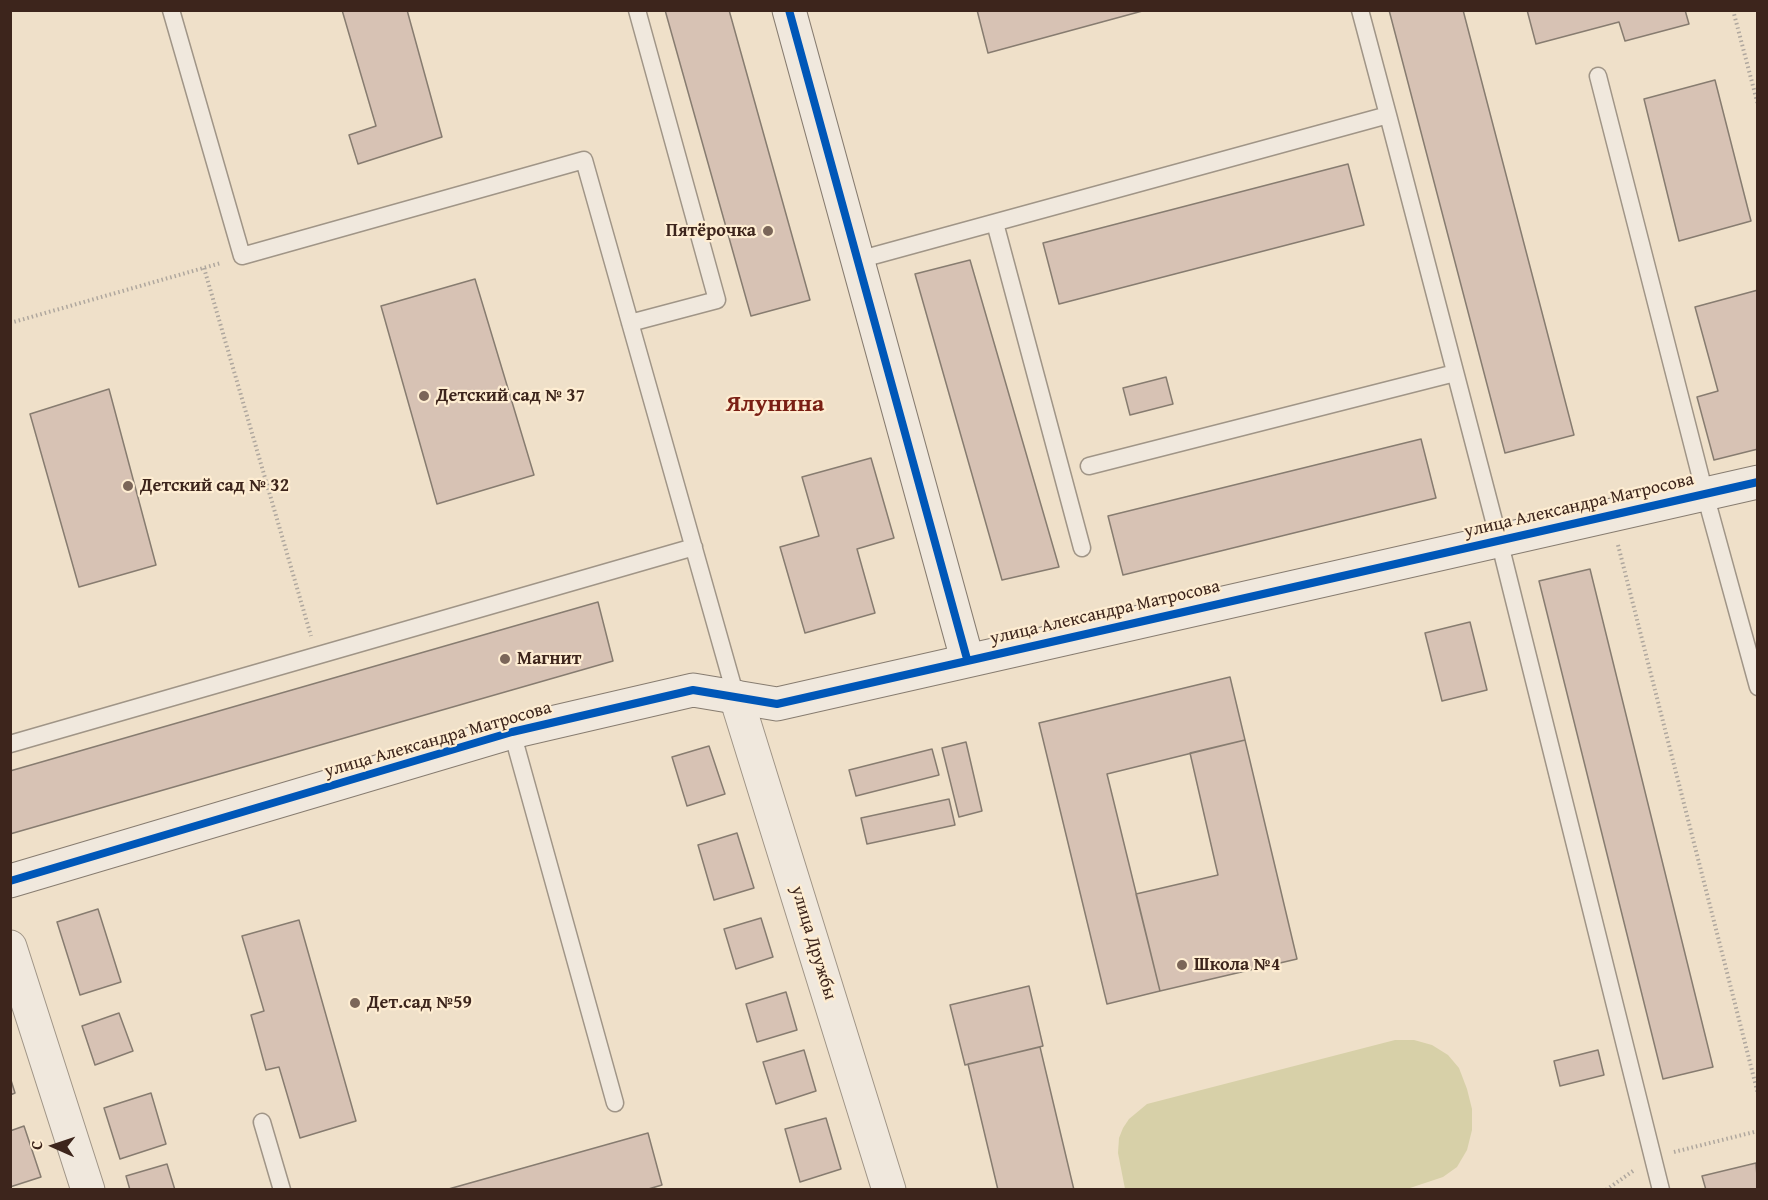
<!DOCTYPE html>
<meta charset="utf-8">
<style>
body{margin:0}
#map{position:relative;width:1768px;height:1200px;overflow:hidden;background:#efe0c9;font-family:"Gentium Book Plus",serif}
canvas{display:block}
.frame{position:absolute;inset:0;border:12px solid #3d251c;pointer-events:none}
.north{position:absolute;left:24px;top:1116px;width:60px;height:60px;-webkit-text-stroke:4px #feedd2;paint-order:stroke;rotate:273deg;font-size:16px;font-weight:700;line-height:24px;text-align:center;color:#3d251c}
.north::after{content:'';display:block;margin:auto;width:21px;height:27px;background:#3d251c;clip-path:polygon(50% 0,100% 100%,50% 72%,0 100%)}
</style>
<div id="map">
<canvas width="1768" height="1200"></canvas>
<div class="frame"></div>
<div class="north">С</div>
</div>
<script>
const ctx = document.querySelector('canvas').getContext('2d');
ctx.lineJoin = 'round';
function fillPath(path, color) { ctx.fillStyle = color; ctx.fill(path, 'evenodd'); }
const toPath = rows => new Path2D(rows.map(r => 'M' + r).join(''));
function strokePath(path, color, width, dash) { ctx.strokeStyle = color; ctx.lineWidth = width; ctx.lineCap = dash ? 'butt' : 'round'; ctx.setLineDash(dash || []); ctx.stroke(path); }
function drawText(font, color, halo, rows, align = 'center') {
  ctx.font = font + ' "Gentium Book Plus",serif'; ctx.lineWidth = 4.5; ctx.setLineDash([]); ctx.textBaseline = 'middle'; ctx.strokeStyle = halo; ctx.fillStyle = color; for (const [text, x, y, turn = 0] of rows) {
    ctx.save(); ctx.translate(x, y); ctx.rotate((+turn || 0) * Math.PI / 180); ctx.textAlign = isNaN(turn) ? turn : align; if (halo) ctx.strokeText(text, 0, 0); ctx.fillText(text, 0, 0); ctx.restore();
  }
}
fillPath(toPath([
 [1395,1040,1414,1040,1432,1045,1448,1055,1459,1068,1467,1089,1472,1109,1472,1130,1467,1150,1457,1167,1443,1177,1404,1190,1125,1189,1118,1153,1119,1138,1123,1128,1129,1119,1147,1104]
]), '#d7d0a8');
const building = toPath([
 [342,10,407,10,442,137,358,164,349,135,376,126,342,10],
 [665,10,729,10,810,300,751,316,665,10],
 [977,10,1146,10,988,53,977,10],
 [1389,10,1463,10,1574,435,1505,453,1389,10],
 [1527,10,1685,10,1689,24,1625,41,1619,22,1536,44,1527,10],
 [1715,80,1751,221,1679,241,1644,99,1715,80],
 [1348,164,1364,225,1059,304,1043,243,1348,164],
 [970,260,1059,567,1002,580,915,274,970,260],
 [475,279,534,475,437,504,381,306,475,279],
 [1758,290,1758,449,1714,460,1697,397,1718,391,1695,307,1758,290],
 [1166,377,1173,404,1130,415,1123,388,1166,377],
 [109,389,156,565,79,587,30,414,109,389],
 [1421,439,1436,498,1123,575,1108,516,1421,439],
 [871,458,894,538,857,549,875,613,805,633,780,547,819,536,802,477,871,458],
 [1590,569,1713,1067,1663,1079,1539,581,1590,569],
 [598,602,613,661,10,834,10,771,598,602],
 [1470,622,1487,690,1442,701,1425,633,1470,622],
 [1230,677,1245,740,1107,774,1160,991,1107,1004,1039,723,1230,677],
 [1245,740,1297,959,1160,991,1136,894,1218,875,1190,753,1245,740],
 [966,742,982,811,959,817,942,748,966,742],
 [709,746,725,794,687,806,672,757,709,746],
 [932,749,939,775,856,796,849,770,932,749],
 [949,799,955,825,867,844,861,818,949,799],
 [737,833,754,888,714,900,698,845,737,833],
 [98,909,121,982,80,995,57,922,98,909],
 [761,918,773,957,736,969,724,929,761,918],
 [299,920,356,1121,300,1138,279,1067,266,1070,251,1015,264,1011,242,936,299,920],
 [1029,986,1043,1046,965,1065,950,1005,1029,986],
 [786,992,797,1030,757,1042,746,1004,786,992],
 [119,1013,133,1051,95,1065,82,1026,119,1013],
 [1040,1047,1074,1190,998,1190,968,1064,1040,1047],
 [804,1050,816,1091,776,1104,763,1062,804,1050],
 [1598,1050,1604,1075,1560,1086,1554,1061,1598,1050],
 [10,1077,15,1093,10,1095,10,1077],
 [151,1093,166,1144,120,1159,104,1108,151,1093],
 [826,1118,841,1169,800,1182,785,1129,826,1118],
 [24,1126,41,1177,10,1187,10,1131,24,1126],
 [648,1133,662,1185,645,1190,445,1190,648,1133],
 [1756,1163,1758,1190,1706,1190,1702,1176,1756,1163],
 [167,1164,175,1190,130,1190,126,1176,167,1164]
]);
fillPath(building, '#d7c2b4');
strokePath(building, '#877c70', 1.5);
const lane = toPath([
 [171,10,242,256,584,160,736,697],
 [1360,10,1388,115],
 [1598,76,1705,494,1758,687],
 [995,223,1082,548],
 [858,260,1388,115,1499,540,1661,1190],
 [630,323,717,300,637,10],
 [1089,466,1455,373],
 [512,732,615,1103],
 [10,744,694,547],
 [262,1122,282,1190]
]);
const street = toPath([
 [736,697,889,1190],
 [10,947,88,1190]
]);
const secondary = toPath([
 [789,10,967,659],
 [10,881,512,732,693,690,777,704,1758,482]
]);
strokePath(lane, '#a09587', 19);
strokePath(street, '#a09587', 35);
strokePath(secondary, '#877c70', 35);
strokePath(toPath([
 [1733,10,1758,105],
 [204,268,311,636],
 [10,323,221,263],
 [1618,545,1758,1094],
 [1674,1152,1758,1131],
 [1606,1190,1633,1171]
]), '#afa79e', 4, [1.5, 3]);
strokePath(lane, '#f0e8dd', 16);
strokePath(street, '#f0e8dd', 33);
strokePath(secondary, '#f0e8dd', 33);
strokePath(toPath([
 [789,10,967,659],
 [10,881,512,732,693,690,777,704,1758,482]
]), '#0057b8', 8);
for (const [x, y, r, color] of [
 [768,231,6,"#7b6659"],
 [424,396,6,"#7b6659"],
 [128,486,6,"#7b6659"],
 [505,659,6,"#7b6659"],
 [1182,965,6,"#7b6659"],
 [355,1003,6,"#7b6659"]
]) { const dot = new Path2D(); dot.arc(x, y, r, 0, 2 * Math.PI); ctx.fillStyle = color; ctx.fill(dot); strokePath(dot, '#feedd2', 2); }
drawText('bold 18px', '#3d251c', '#feedd2', [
 ["Пятёрочка",756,231,"right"],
 ["Детский сад № 37",436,396],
 ["Детский сад № 32",140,486],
 ["Магнит",517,659],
 ["Школа №4",1194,965],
 ["Дет.сад №59",367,1003]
], 'left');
drawText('18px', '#3d251c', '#feedd2', [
 ["улица Александра Матросова",1579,506,-13],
 ["улица Александра Матросова",1105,613,-13],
 ["улица Александра Матросова",438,740,-16],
 ["улица Дружбы",813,943,73]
]);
drawText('bold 24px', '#7a1f14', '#feedd2', [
 ["Ялунина",775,405]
]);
</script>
